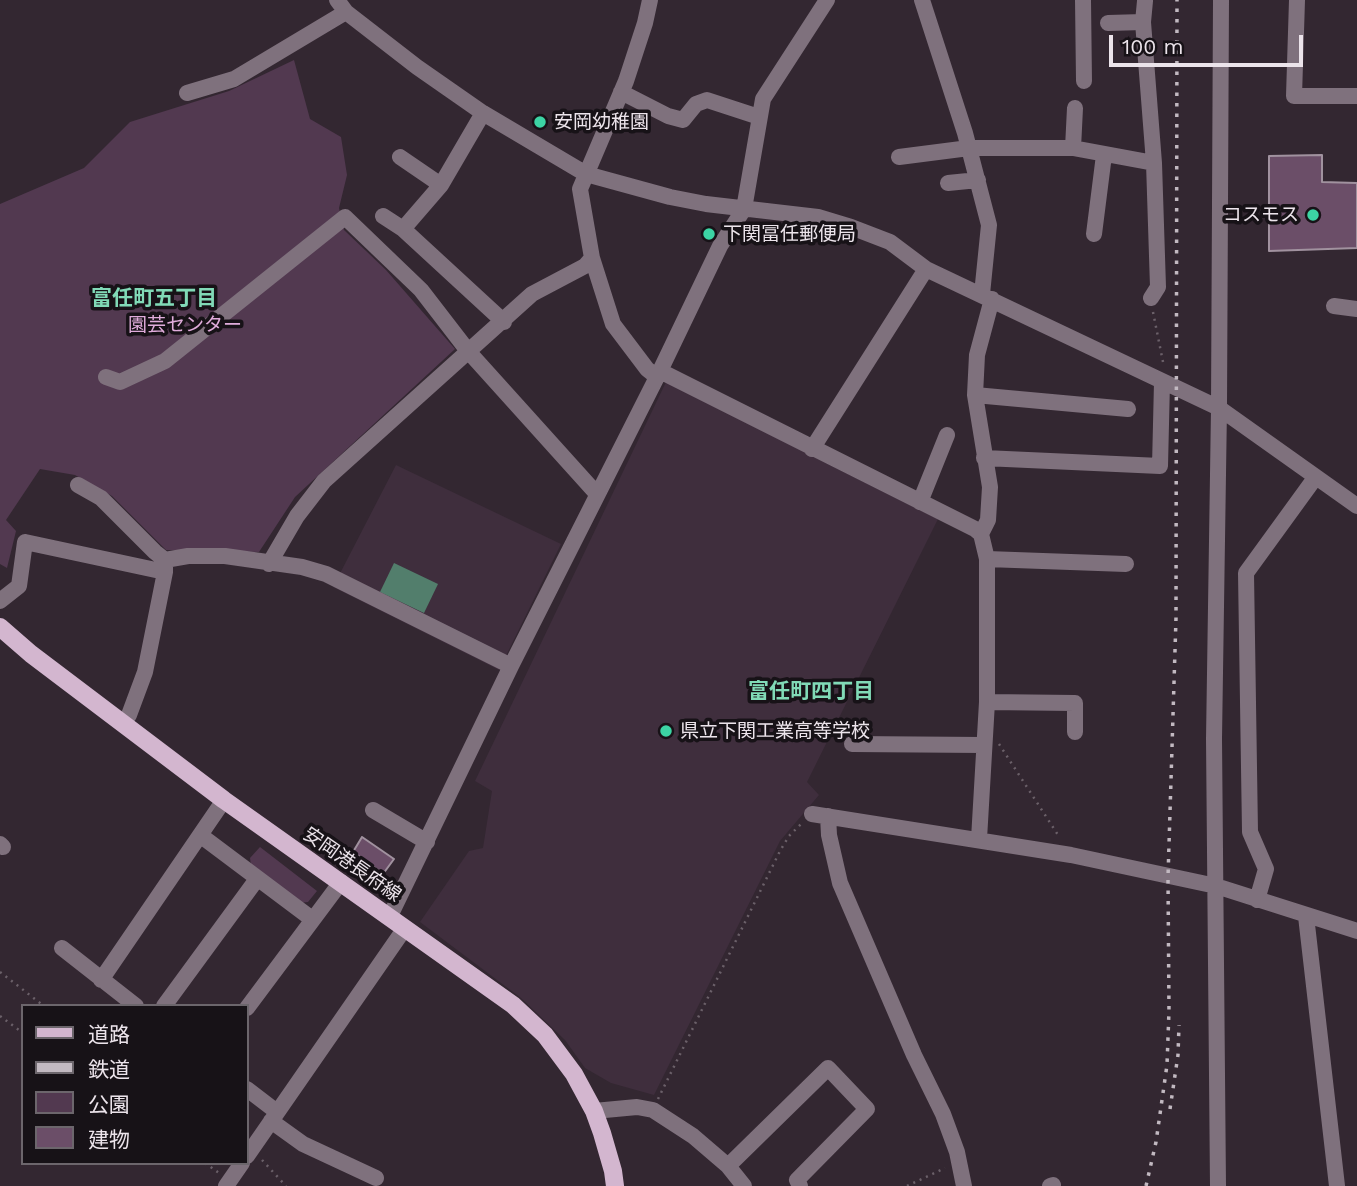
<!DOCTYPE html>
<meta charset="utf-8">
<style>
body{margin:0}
#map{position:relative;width:1357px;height:1186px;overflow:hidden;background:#332731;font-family:"Work Sans","Noto Sans JP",sans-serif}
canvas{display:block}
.legend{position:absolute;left:21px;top:1004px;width:228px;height:161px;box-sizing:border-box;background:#171217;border:2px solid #6c666c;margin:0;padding:9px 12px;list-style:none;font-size:21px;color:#ece4eb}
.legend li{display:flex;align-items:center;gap:14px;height:35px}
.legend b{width:35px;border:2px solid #6c666c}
.scale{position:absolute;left:1109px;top:35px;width:194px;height:32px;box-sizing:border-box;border:4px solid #ece4eb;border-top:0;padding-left:9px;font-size:21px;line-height:24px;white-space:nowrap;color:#ece4eb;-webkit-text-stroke:5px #171217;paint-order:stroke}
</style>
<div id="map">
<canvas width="1357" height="1186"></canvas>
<ul class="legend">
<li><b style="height:9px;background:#d3b6cf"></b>道路</li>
<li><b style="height:9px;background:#c2b9c1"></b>鉄道</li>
<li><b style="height:19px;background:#523950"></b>公園</li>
<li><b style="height:19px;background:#6b4e68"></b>建物</li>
</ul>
<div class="scale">100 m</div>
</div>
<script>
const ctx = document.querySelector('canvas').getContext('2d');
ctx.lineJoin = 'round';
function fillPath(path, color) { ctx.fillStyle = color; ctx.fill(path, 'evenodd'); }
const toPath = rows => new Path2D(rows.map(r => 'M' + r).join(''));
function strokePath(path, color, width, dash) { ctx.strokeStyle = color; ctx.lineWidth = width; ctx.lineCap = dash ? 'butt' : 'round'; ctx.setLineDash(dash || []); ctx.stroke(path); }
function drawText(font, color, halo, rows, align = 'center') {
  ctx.font = font + ' "Work Sans","Noto Sans JP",sans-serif'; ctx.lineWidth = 7; ctx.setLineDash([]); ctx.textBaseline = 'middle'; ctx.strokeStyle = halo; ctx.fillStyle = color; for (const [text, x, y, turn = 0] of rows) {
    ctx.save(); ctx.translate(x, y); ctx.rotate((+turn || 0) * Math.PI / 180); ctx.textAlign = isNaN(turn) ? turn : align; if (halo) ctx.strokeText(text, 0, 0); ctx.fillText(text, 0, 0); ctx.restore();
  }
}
fillPath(toPath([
 [666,382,938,519,807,782,819,795,780,841,654,1095,611,1083,585,1068,565,1040,521,998,420,922,469,851,483,848,492,791,475,781],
 [396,465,561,544,499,670,333,587]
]), '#3f2e3d');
fillPath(toPath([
 [294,60,310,119,341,137,347,175,339,208,344,230,386,270,455,349,295,497,259,552,166,550,112,496,75,475,40,469,6,520,16,531,7,568,0,564,0,204,84,168,130,122,229,91],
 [260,847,317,891,308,902,300,903,251,865,250,858]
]), '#523950');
fillPath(toPath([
 [394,563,438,584,424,613,380,592]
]), '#527e6c');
const building = toPath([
 [1322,155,1322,182,1357,183,1357,248,1269,251,1269,156,1322,155],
 [362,837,394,859,383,874,353,852,362,837]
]);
fillPath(building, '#6b4e68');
strokePath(building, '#a1929f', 2);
strokePath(toPath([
 [1153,312,1164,367],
 [999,744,1060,838],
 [0,972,44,1006],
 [0,1016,23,1033],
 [658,1099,780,851,789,836,802,823],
 [262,1160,286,1186],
 [205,1163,219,1173],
 [907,1186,945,1168]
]), '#6b6069', 2.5, [2, 5]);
strokePath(toPath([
 [337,0,346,12,417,67,483,113,586,174,670,197,706,204,818,217,851,227,890,242,926,269,1219,408,1357,506],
 [650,0,645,23,626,81,580,189,592,258,613,324,647,369,657,377],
 [922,0,965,133,989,225,982,294],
 [1083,0,1084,81],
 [1297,0,1294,96,1357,96],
 [1108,23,1143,22],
 [621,92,668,116,683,120,696,104,707,100,759,117],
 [187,93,234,79,346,12],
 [1073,148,1075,108],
 [400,157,441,185],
 [899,157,969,148,1073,148,1154,163,1143,22,1145,1],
 [948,183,978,180],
 [383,216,403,229,504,322],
 [403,229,441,185,483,113],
 [1094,234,1104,155],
 [1151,298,1158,287,1154,163],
 [1334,306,1357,309],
 [660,371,975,529,981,534,987,559,987,702,979,839],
 [106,377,120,382,165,361,345,217,421,290,468,351,596,493],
 [975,395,1128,409],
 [812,449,926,269],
 [984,458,1160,466,1162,382],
 [78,485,101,498,155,552,165,560,188,556,225,556,302,567,326,574,511,666],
 [920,502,947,435],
 [981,534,988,520,990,487,975,395,977,355,992,299],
 [987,559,1126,564],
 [269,564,297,516,324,481,532,294,585,266,592,258],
 [0,601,19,586,25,542,165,572,165,560],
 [987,702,1075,703,1075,732],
 [123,722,129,715,145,672,165,572],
 [852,744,983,745],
 [373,810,427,842],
 [812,814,1071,855,1216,886,1357,931],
 [828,816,829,835,840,883,914,1055,943,1114,957,1152,964,1186],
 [200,835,312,919],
 [0,844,3,847],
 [1257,900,1266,869,1250,832,1246,573,1315,478],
 [390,916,511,666,660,371,720,246,744,209,763,99,827,0],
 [1306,916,1337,1186],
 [62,948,136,1006],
 [101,980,224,800],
 [164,1006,257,879],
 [247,1008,341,882],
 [247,1089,277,1112],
 [594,1111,637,1107,653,1110,693,1136,728,1166,744,1186],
 [271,1121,303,1144,376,1178],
 [247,1156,405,928],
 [728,1166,828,1068,867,1109,797,1180,800,1186],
 [226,1186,242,1163],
 [1050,1186,1053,1185],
 [1218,1186,1214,739,1219,408,1221,0]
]), '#7f717d', 16);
strokePath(toPath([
 [0,627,31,654,224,800,513,1005,545,1035,574,1074,594,1111,602,1133,613,1171,615,1186]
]), '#d3b6cf', 18);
strokePath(toPath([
 [1170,1109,1178,1055,1179,1025],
 [1146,1186,1156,1142,1167,1065,1169,1011,1168,877,1176,618,1177,0]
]), '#c2b9c1', 3.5, [3.5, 7]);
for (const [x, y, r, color] of [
 [540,122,7,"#3cd4a4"],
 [1313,215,7,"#3cd4a4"],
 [709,234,7,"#3cd4a4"],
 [666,731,7,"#3cd4a4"]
]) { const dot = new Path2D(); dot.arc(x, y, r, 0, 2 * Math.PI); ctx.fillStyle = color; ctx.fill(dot); strokePath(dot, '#171217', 2.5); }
drawText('19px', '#ece4eb', '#171217', [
 ["安岡幼稚園",554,122],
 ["コスモス",1299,215,"right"],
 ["下関冨任郵便局",723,234],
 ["県立下関工業高等学校",680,731]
], 'left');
drawText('19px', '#e0acdb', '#171217', [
 ["園芸センター",185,325]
]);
drawText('19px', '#ece4eb', '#171217', [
 ["安岡港長府線",352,865,35]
]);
drawText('bold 21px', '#81dab7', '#171217', [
 ["富任町五丁目",154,299],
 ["富任町四丁目",811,692]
]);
</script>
